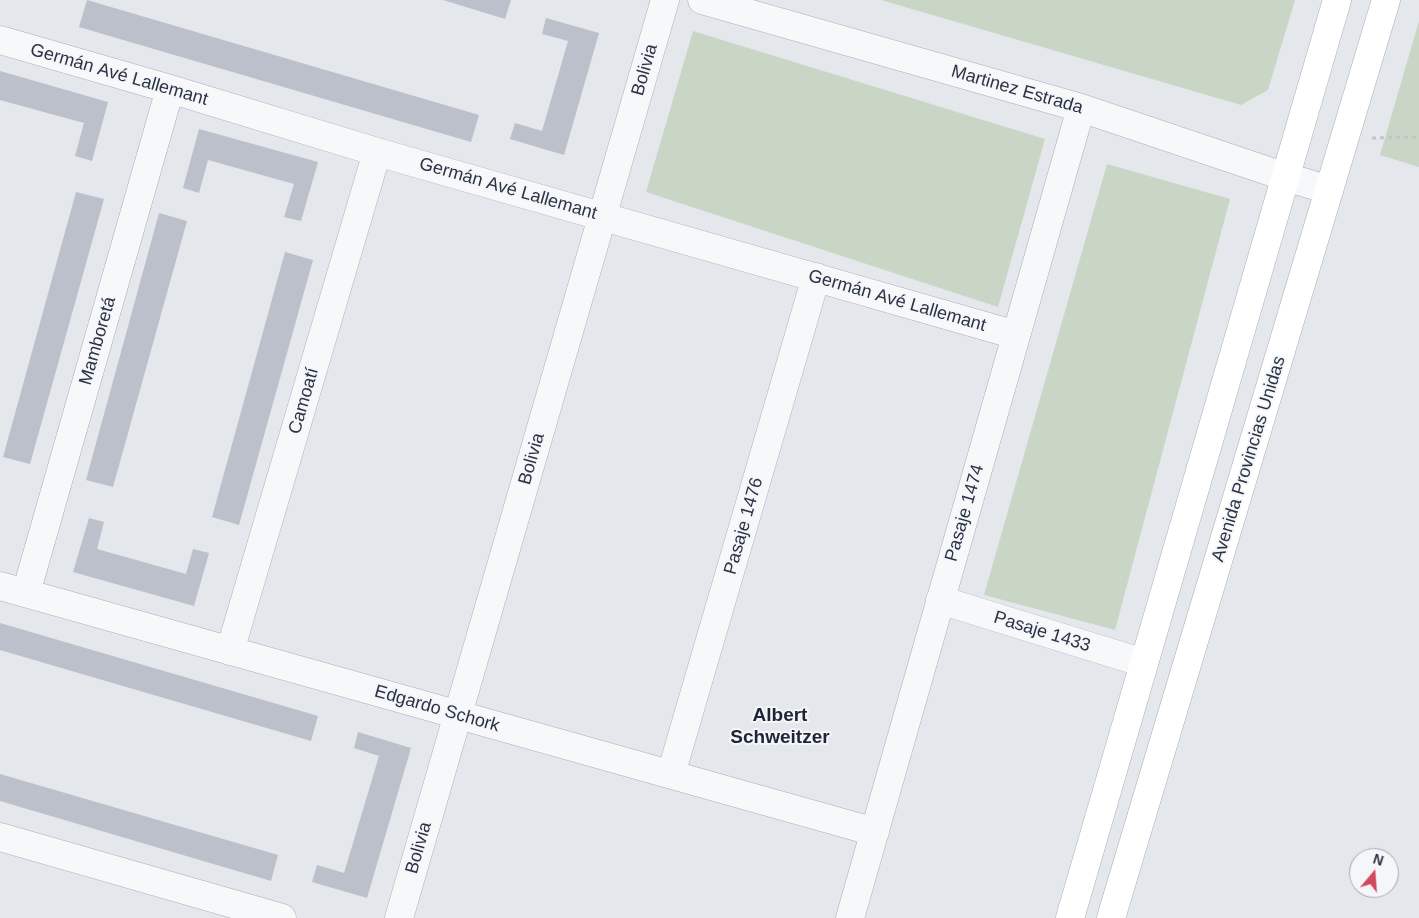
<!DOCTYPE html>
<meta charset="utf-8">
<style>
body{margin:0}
#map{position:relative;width:1419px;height:918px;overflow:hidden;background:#e4e7ec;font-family:Arial,sans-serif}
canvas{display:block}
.north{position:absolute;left:1349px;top:848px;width:50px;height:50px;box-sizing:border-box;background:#f4f6f9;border:1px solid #a4a8b1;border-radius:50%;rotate:18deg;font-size:14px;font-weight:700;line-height:20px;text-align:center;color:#2b3445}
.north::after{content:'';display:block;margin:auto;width:18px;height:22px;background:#d1495b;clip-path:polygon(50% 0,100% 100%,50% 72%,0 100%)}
</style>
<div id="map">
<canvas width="1419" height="918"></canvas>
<div class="north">N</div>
</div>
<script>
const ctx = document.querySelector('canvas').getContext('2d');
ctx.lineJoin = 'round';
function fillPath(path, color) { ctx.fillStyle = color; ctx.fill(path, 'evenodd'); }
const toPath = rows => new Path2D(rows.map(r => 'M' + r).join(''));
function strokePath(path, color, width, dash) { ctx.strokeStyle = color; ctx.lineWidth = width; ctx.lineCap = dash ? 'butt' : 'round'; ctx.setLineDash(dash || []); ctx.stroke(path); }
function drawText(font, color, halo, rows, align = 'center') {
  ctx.font = font + ' Arial,sans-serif'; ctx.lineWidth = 4; ctx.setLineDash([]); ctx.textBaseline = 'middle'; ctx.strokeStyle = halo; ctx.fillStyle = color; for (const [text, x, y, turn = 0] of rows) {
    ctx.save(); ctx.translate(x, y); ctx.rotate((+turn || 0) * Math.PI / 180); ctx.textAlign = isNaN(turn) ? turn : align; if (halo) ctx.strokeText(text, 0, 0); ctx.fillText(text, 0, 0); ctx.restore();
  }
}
fillPath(toPath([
 [881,0,1295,0,1268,90,1241,105],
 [1419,21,1419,167,1380,155],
 [693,31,1045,139,998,307,646,192],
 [1107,164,1230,199,1115,630,984,595]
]), '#c9d6c5');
fillPath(toPath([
 [87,0,479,115,471,142,79,27],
 [443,0,511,0,505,19],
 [546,18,599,33,564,155,510,139,515,123,542,131,568,41,542,34],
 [0,71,108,102,92,161,75,156,84,123,0,100],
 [199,129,318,162,301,221,284,217,294,184,208,160,199,193,183,188],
 [76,192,104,199,30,464,3,457],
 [159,213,187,221,113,487,86,480],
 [285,252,313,260,239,525,212,517],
 [89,518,104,522,97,549,186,574,193,549,209,553,194,606,73,572],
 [0,623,318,716,311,741,0,650],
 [358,732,411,748,367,898,312,882,317,865,344,873,379,756,354,748],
 [0,774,278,855,271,881,0,801]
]), '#bbc0ca');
const minor = toPath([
 [702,0,1081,108,1286,177,1329,190],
 [0,40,170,89,377,152,1016,335],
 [0,586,875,832],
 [26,593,170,89],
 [940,600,1144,663],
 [230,651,377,152],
 [671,774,816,277],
 [0,837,282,918],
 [399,918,665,0],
 [850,918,1081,108]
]);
const secondary = toPath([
 [1070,918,1337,0],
 [1111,918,1386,0]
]);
strokePath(minor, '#a9aeb7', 29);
strokePath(secondary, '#a9aeb7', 29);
strokePath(toPath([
 [1372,138,1419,137]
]), '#c2c5cb', 3, [4, 4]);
strokePath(minor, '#f7f8fa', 28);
strokePath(secondary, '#fff', 28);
drawText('18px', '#2b3445', '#f4f6f9', [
 ["Bolivia",645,70,-74],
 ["Germán Avé Lallemant",119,75,16],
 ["Martinez Estrada",1017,90,16],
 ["Germán Avé Lallemant",508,189,16],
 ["Germán Avé Lallemant",897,301,16],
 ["Mamboretá",98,341,-74],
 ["Camoatí",304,401,-74],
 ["Bolivia",532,459,-74],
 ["Avenida Provincias Unidas",1249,459,-73],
 ["Pasaje 1474",965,513,-74],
 ["Pasaje 1476",744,526,-74],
 ["Pasaje 1433",1042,632,17],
 ["Edgardo Schork",437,709,16],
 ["Bolivia",419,848,-74]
]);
drawText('bold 19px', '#1d2536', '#f4f6f9', [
 ["Albert",780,716],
 ["Schweitzer",780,738]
]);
</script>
